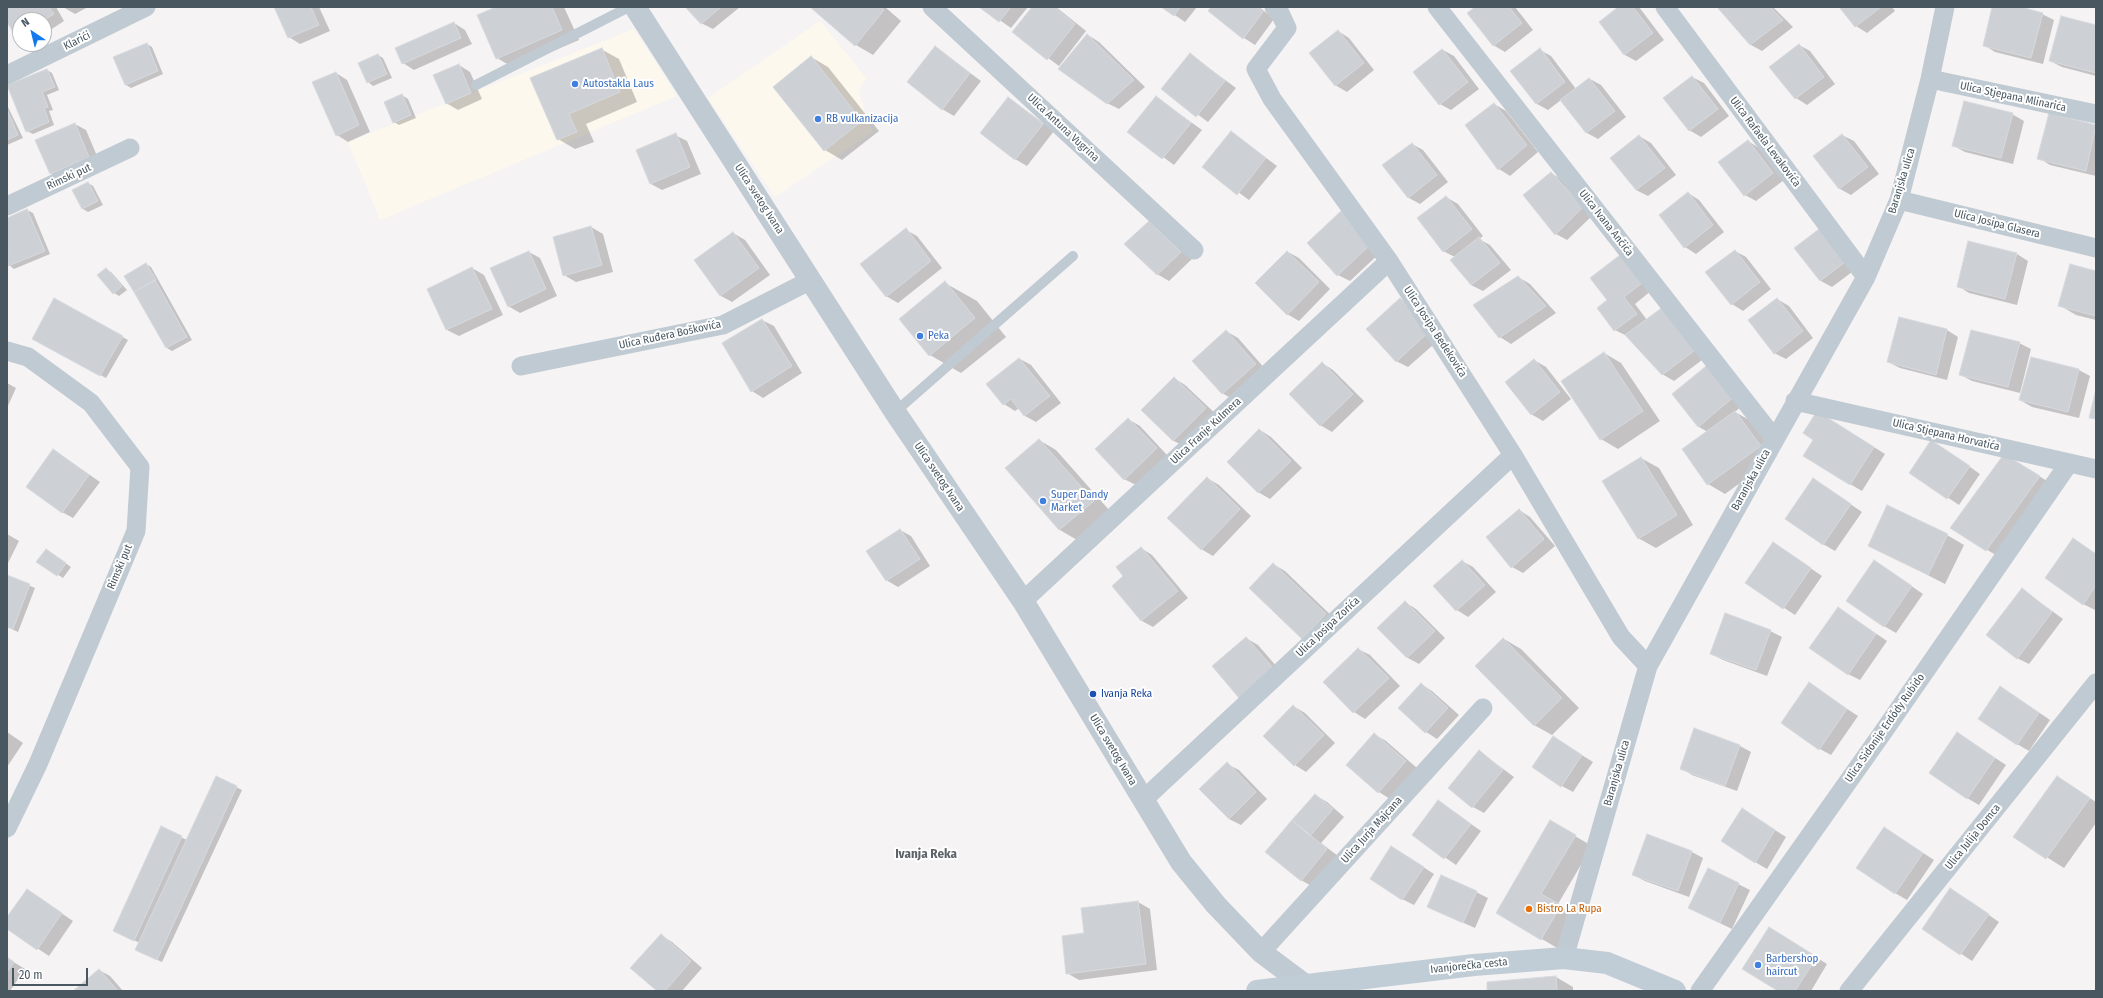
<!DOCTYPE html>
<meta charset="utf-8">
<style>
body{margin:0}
#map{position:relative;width:2103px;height:998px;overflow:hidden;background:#f5f3f3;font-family:"Fira Sans Condensed",sans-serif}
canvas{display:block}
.frame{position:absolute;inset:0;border:8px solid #495761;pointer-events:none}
.north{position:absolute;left:12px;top:12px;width:40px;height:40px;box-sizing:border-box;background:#fff;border:1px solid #b6bcc0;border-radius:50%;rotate:325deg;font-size:11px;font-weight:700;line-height:16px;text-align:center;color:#495761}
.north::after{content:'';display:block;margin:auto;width:14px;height:18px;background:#147bee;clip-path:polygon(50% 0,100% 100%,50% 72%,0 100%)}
.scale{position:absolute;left:12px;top:968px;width:76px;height:18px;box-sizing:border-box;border:2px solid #495761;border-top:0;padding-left:5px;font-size:12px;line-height:14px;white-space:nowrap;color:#495761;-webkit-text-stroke:3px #fff;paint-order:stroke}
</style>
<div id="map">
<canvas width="2103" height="998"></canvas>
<div class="frame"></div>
<div class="north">N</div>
<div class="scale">20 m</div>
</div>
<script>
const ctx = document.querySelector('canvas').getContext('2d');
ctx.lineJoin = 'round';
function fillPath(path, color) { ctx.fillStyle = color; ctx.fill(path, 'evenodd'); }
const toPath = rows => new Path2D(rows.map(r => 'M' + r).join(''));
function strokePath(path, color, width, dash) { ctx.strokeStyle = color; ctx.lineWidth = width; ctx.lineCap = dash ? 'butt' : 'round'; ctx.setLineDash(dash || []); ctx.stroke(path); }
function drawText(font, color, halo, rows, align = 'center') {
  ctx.font = font + ' "Fira Sans Condensed",sans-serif'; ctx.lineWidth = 4; ctx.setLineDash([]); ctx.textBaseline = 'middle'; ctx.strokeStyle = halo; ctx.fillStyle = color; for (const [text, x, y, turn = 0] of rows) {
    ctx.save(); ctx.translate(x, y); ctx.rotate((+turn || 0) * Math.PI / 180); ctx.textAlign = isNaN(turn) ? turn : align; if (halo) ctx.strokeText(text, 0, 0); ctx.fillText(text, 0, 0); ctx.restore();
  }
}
fillPath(toPath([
 [820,21,867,79,858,90,872,132,775,197,708,98],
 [634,29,677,96,380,220,348,142]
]), '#fdf8ee');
fillPath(toPath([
 [7,7,56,7,64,21,44,34,44,20,20,20,20,38,7,20],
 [63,7,88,7,75,14],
 [275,7,319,7,330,31,300,44,289,37],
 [499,7,564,7,579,40,514,68,497,58],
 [687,7,740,7,713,29,701,23],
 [812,7,885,7,901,21,873,55,856,45],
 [981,7,1028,7,1011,28],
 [1033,7,1056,7,1086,31,1059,66,1013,32],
 [1163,7,1197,7,1185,22],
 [1212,7,1259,7,1274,19,1255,45,1244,38],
 [1476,7,1515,7,1533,30,1505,52,1493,45],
 [1620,7,1639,7,1664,40,1636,61,1625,55,1600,23],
 [1719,7,1773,7,1793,27,1762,51,1751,45],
 [1841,7,1892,7,1895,11,1867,33,1856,26],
 [1993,7,2017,7,2042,14,2054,20,2043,64,1995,52,1984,45],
 [454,23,465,30,472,44,414,70,403,63],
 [2096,26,2096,76,2062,67,2050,61],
 [1338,31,1349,38,1374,70,1347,92,1335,85],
 [1088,35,1099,42,1145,87,1119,109,1107,103],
 [147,44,152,47,163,74,131,88,126,85],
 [1799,45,1810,51,1835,84,1807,105,1796,98,1771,67],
 [935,47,981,81,954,116,942,109],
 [601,49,619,59,637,102,586,124,594,142,575,149,558,139,532,79],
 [1443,50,1454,56,1479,89,1451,110,1440,104],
 [1540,50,1551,56,1576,89,1590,79,1601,85,1626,117,1598,139,1587,133,1561,100,1548,110,1537,104],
 [1190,54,1236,88,1208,122,1163,89],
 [378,55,383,58,392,78,373,86,368,82],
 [811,57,828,67,879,131,842,160,825,150],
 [459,65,470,72,482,99,458,110,446,103],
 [47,70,52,73,59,90,47,95,53,110,49,111,54,125,33,134,27,131],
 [336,73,347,80,370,132,348,142,337,135],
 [1692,77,1704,83,1729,116,1701,137,1689,130],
 [402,95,408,99,416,118,399,125,394,122],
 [1156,97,1202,130,1174,165,1129,132],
 [1009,98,1054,131,1027,166,1015,159],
 [1494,104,1506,111,1538,152,1510,176,1499,169,1466,125],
 [7,105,23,138,7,145],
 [2012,114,2024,121,2013,164,1965,152,1954,146],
 [2050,114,2096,126,2096,176,2050,165,2039,158],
 [75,124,86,130,100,163,62,180,50,173],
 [1231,132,1277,166,1249,200,1204,167],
 [675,135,687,141,701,174,662,190,651,184],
 [1842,135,1854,141,1879,174,1851,195,1840,189],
 [1639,136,1651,143,1676,175,1648,196,1636,190],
 [1748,141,1759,148,1784,180,1756,201,1745,195],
 [1412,144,1423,150,1448,182,1420,204,1409,198,1384,165],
 [1551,173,1563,180,1594,214,1567,240,1556,234],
 [88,183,93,186,103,205,88,212,83,209],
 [1688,193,1699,200,1724,232,1696,254,1685,247],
 [1446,197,1458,204,1483,236,1479,239,1490,245,1511,270,1483,291,1471,285,1455,257,1443,251],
 [27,210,33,213,50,254,14,269,9,265,7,261,7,219],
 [1353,219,1382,251,1350,281,1338,275],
 [1149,223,1160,229,1192,259,1169,281,1157,274],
 [591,227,603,234,613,272,576,282,564,275],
 [906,230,917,236,942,268,898,303,886,296],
 [733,233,745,240,770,275,732,302,721,296,696,260],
 [1796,248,1860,266,1832,287,1821,281],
 [1735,251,1746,257,1771,289,1743,311,1732,304,1707,272],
 [529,252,540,258,557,296,520,313,508,306],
 [1288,252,1299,258,1330,289,1299,321,1287,314],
 [2017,254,2028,261,2017,305,1969,293,1958,286],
 [1620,256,1652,290,1635,304,1647,320,1710,354,1674,381,1662,374,1627,336,1615,330,1608,300],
 [146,264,151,267,192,340,172,351,167,348,126,276],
 [472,268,484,275,503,315,459,336,447,330,428,289],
 [106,269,111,272,127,290,119,296,114,293],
 [2096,272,2096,320,2076,315,2059,305],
 [1518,277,1530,284,1556,313,1511,344,1500,337],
 [945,283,977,301,1006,337,961,373,930,355],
 [1400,299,1412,305,1441,338,1408,367,1396,361],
 [1777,299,1789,306,1813,338,1786,359,1774,353],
 [55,300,128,340,106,378,34,339],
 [762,320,774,326,802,373,763,398,752,391],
 [1947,330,1958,337,1947,380,1900,368,1888,362],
 [1226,331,1238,338,1267,371,1234,400,1222,393],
 [2019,343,2031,349,2020,393,1972,381,1961,375],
 [1604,353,1621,363,1660,421,1618,449,1601,439],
 [2032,358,2079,370,2090,376,2079,418,2032,407,2020,400],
 [1020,359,1031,365,1061,403,1036,422,1025,416,1019,408,1015,411,1004,404],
 [1534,360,1546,367,1571,399,1543,421,1531,414],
 [1322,363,1333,370,1364,401,1332,432,1320,425],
 [1711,363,1747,401,1735,412,1753,422,1777,456,1725,494,1708,484,1708,432,1699,427,1674,394],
 [1174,378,1185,385,1217,415,1185,447,1174,441,1143,410],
 [7,383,16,388,7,408],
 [1128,419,1140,426,1167,455,1136,485,1124,479],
 [1829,419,1885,454,1862,491,1850,484],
 [1260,430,1271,437,1302,468,1270,499,1258,492],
 [1039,440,1056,450,1110,511,1077,540,1060,530,1006,468],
 [1943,448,1980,474,1959,505,1911,473],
 [54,450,100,482,73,518,62,512],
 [1641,458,1659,468,1693,525,1656,548,1638,538],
 [2021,465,2057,487,2004,560,1951,528],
 [1207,478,1219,485,1251,516,1213,556,1201,549],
 [1824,486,1862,512,1835,551,1823,544],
 [1519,510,1530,517,1555,546,1523,573,1512,567],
 [900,530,911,536,930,566,898,587,886,580],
 [7,534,19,541,7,565],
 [1947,535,1964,545,1945,584,1869,545],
 [2073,539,2096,554,2095,610,2083,604],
 [1774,543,1822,576,1795,615,1746,583],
 [1141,548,1152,555,1188,598,1153,627,1142,621,1113,586,1125,576],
 [51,553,71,567,63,578,38,562],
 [1462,561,1473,567,1496,592,1468,617,1457,610,1434,586],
 [1273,564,1285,571,1337,621,1303,638],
 [1885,568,1923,594,1896,633,1884,626],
 [7,576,35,588,18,632,7,627],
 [2022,589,2063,619,2029,664,2017,658],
 [1405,602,1416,609,1445,638,1419,664,1408,658,1379,628],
 [1849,615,1887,641,1860,680,1848,674],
 [1770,631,1782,637,1767,676,1723,660,1711,654],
 [1246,638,1258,645,1284,675,1239,697],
 [1504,639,1521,649,1579,708,1552,735,1534,725],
 [1358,649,1370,655,1400,686,1365,719,1354,712,1324,682],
 [1421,684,1432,691,1459,715,1437,739,1426,732,1399,708],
 [1809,684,1858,716,1831,755,1820,749],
 [2012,694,2050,720,2029,751,2017,744],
 [1293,706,1305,713,1335,743,1306,772,1295,765,1265,736],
 [1695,730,1740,746,1751,752,1737,791,1692,775,1681,768],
 [7,732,23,743,7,767],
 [1957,733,2006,765,1979,805,1967,798],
 [1374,734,1386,741,1417,768,1390,799,1379,792,1347,765],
 [1564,744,1593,762,1573,792,1562,786],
 [1479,751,1514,777,1484,813,1473,807],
 [1227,764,1239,770,1267,799,1241,825,1229,819],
 [2057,777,2096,802,2096,823,2064,868,2015,837],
 [236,787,242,790,162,962,142,953,140,943,120,934,162,828,187,840],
 [1315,795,1327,802,1344,817,1321,843,1338,856,1313,887,1301,880],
 [1438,801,1481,831,1456,865,1413,835],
 [1753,816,1786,837,1767,869,1755,862],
 [1551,822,1592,846,1558,904,1578,916,1559,949,1497,913],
 [1885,828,1934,860,1907,900,1895,893],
 [1647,835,1692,852,1703,858,1689,897,1645,881,1633,875],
 [1392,847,1434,874,1414,905,1402,899],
 [1708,869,1750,890,1732,929,1701,914],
 [1951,889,1999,922,1972,961,1924,929],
 [27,890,73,921,49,956,7,928,7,919],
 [1476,892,1488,898,1475,928,1428,907],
 [1138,902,1150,909,1157,970,1079,980,1067,973,1085,934],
 [661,935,672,942,702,968,682,991,658,991],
 [1780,935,1827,964,1811,991,1780,991],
 [7,958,25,969,10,991,7,991],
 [99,970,110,976,123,991,74,991],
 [1556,977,1573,987,1573,991,1488,991]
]), '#0003');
const building = toPath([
 [7,7,49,7,54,14,44,20,20,20,20,35,16,37,7,22,7,7],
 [274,7,311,7,319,25,288,38,274,7],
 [496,7,552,7,562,30,496,59,477,15,496,7],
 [685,7,721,7,701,24,685,7],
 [810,7,881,7,884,10,855,46,810,7],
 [979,7,1011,7,999,22,979,7],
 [1032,7,1054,7,1075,24,1047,60,1012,32,1032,7],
 [1161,7,1180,7,1174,16,1161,7],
 [1211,7,1257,7,1263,12,1243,39,1208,11,1211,7],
 [1475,7,1509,7,1522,23,1493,46,1467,13,1475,7],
 [1618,7,1633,7,1653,33,1624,55,1599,22,1618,7],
 [1717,7,1770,7,1783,20,1750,45,1717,7],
 [1839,7,1881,7,1855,27,1839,7],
 [1992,7,2021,7,2043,13,2031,58,1983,46,1992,7],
 [2061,16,2096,25,2096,73,2049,61,2061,16],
 [454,22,461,38,402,64,395,48,454,22],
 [1338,30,1364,63,1335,86,1309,53,1338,30],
 [1087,34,1134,80,1107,104,1058,69,1087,34],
 [147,43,158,71,125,85,113,57,147,43],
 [1799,44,1824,77,1795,99,1769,67,1799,44],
 [935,46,970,73,942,110,907,82,935,46],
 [602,48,620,92,569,114,577,132,557,140,530,78,602,48],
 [1540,48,1565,82,1536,104,1510,71,1540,48],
 [1442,49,1468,82,1439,105,1413,72,1442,49],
 [1190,53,1225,81,1196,117,1161,89,1190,53],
 [378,54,387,74,367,83,358,63,378,54],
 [811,56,862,121,824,151,773,87,811,56],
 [459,64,471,93,446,104,433,75,459,64],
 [47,69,55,87,42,92,48,107,44,108,49,122,26,132,7,85,47,69],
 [336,72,359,125,336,136,312,82,336,72],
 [1692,76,1718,109,1689,131,1663,98,1692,76],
 [1589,78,1615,111,1586,133,1560,100,1589,78],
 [402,94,411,115,393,123,384,102,402,94],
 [1156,96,1191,123,1162,159,1127,132,1156,96],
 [1008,97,1043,124,1015,160,980,133,1008,97],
 [1964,101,2013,113,2001,158,1952,146,1964,101],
 [1494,103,1527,145,1498,170,1465,125,1494,103],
 [7,109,18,135,7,140,7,109],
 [2049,113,2096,125,2086,171,2037,159,2049,113],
 [75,123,89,157,50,174,35,140,75,123],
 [1231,131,1266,158,1237,195,1202,167,1231,131],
 [676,133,690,167,650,184,636,150,676,133],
 [1842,134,1868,167,1839,189,1813,156,1842,134],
 [1639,135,1665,168,1636,190,1610,158,1639,135],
 [1748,140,1773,173,1744,196,1718,162,1748,140],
 [1412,143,1437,175,1408,198,1382,165,1412,143],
 [1551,172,1583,207,1555,235,1523,195,1551,172],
 [88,182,98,201,82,209,72,190,88,182],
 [1688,192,1713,225,1684,248,1659,215,1688,192],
 [1446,196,1472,229,1443,252,1417,218,1446,196],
 [27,209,45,251,8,266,7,218,27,209],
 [1341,211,1371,244,1337,276,1307,243,1341,211],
 [1149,221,1181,252,1157,275,1124,244,1149,221],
 [591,226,602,265,563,276,553,237,591,226],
 [1823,226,1849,259,1820,281,1794,248,1823,226],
 [906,228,931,261,886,297,860,264,906,228],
 [733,232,759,268,720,296,694,260,733,232],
 [1479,237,1500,263,1471,285,1450,260,1479,237],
 [1968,241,2017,253,2005,299,1957,287,1968,241],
 [1735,250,1760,282,1731,305,1705,272,1735,250],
 [529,251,546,289,508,307,490,268,529,251],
 [1287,251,1319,282,1287,315,1255,283,1287,251],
 [1620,255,1642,283,1624,297,1637,314,1614,331,1597,308,1607,300,1590,278,1620,255],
 [146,263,156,280,134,292,124,276,146,263],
 [2070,264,2096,271,2096,316,2058,306,2070,264],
 [472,267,492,309,446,330,427,289,472,267],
 [106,268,122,286,113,294,97,275,106,268],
 [1518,276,1546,306,1499,338,1473,305,1518,276],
 [155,280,187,337,166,348,134,292,155,280],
 [945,281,975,318,929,356,899,319,945,281],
 [54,298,123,336,100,376,32,339,54,298],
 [1400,298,1430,331,1396,362,1366,329,1400,298],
 [1777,298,1803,331,1774,354,1748,320,1777,298],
 [1667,304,1699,347,1662,375,1625,335,1667,304],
 [1899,317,1947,329,1936,375,1887,362,1899,317],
 [762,319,792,366,751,392,722,343,762,319],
 [1226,330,1256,364,1222,394,1192,361,1226,330],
 [1971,330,2020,342,2008,387,1959,375,1971,330],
 [1604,352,1643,411,1600,440,1561,381,1604,352],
 [2031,357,2079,369,2068,412,2019,400,2031,357],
 [1019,358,1050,396,1024,416,1011,399,1003,405,986,384,1019,358],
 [1534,359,1560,392,1531,415,1505,382,1534,359],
 [1322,362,1353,394,1320,426,1289,394,1322,362],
 [1711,362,1736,395,1698,427,1672,394,1711,362],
 [1174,377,1206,408,1173,441,1141,410,1174,377],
 [2096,389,2096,419,2089,418,2096,389],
 [1735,411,1761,446,1707,485,1682,449,1735,411],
 [1817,411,1874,447,1850,485,1803,456,1813,440,1803,433,1817,411],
 [1128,418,1157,448,1124,480,1095,449,1128,418],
 [1259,429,1291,461,1258,493,1227,462,1259,429],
 [1039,439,1094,501,1059,530,1005,468,1039,439],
 [1931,440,1970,466,1947,499,1909,473,1931,440],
 [53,449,89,475,62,513,26,487,53,449],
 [2004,454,2040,476,1986,551,1950,528,2004,454],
 [1641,457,1677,515,1638,539,1602,481,1641,457],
 [1207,477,1240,509,1201,550,1167,518,1207,477],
 [1813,478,1851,504,1823,545,1785,519,1813,478],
 [1887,505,1948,534,1928,575,1868,546,1887,505],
 [1519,509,1544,539,1511,568,1486,537,1519,509],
 [900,529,920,559,886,581,866,551,900,529],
 [2073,538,2096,554,2096,585,2083,605,2045,578,2073,538],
 [1773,542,1811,568,1783,609,1745,583,1773,542],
 [1141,547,1178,591,1141,621,1112,586,1123,576,1116,567,1141,547],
 [46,549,66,563,57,576,36,562,46,549],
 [1462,560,1485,585,1456,611,1433,586,1462,560],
 [1874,560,1912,586,1884,627,1846,601,1874,560],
 [1273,563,1326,614,1302,639,1249,588,1273,563],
 [7,575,30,584,13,629,7,627,7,575],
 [2022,588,2052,612,2017,659,1986,635,2022,588],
 [1405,601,1435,631,1407,658,1377,628,1405,601],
 [1838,607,1876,634,1848,675,1809,648,1838,607],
 [1725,613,1771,630,1756,670,1710,654,1725,613],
 [1246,637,1273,668,1239,698,1212,666,1246,637],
 [1503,638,1562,698,1534,726,1475,666,1503,638],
 [1358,648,1389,678,1353,713,1323,682,1358,648],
 [1809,682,1847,709,1819,750,1781,723,1809,682],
 [1421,683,1448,708,1425,733,1398,708,1421,683],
 [2000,686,2039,713,2017,745,1978,719,2000,686],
 [1293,705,1324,735,1294,766,1263,736,1293,705],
 [1694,728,1740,745,1725,786,1680,769,1694,728],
 [1957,732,1995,758,1967,799,1929,773,1957,732],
 [1374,733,1406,761,1378,793,1346,765,1374,733],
 [1553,736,1582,755,1561,787,1532,767,1553,736],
 [1479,750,1503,770,1472,808,1448,788,1479,750],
 [1227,762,1256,792,1229,819,1199,789,1227,762],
 [216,776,237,786,157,960,135,950,216,776],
 [2057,776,2090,798,2046,859,2013,837,2057,776],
 [1315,794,1333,809,1310,836,1292,820,1315,794],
 [1438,800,1471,824,1444,859,1412,835,1438,800],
 [1742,808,1775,830,1755,863,1721,841,1742,808],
 [1292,820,1327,849,1301,881,1265,852,1292,820],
 [1550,820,1576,835,1541,894,1561,905,1541,940,1496,913,1550,820],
 [161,826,182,836,134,941,113,931,161,826],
 [1884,827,1923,853,1895,894,1856,868,1884,827],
 [1647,834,1692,851,1678,891,1632,875,1647,834],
 [1391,846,1424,867,1402,900,1370,879,1391,846],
 [1708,868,1739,883,1720,923,1688,908,1708,868],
 [1441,875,1477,891,1463,923,1427,907,1441,875],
 [1950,888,1989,914,1960,955,1922,929,1950,888],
 [27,889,62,913,37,950,7,929,7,917,27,889],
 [1138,901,1146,964,1066,974,1062,936,1084,933,1081,908,1138,901],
 [1769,927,1817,957,1795,991,1778,991,1742,969,1769,927],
 [661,934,691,961,665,991,657,991,630,968,661,934],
 [7,957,14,962,7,972,7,957],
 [99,969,118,991,73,991,99,969],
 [1556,976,1557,991,1487,991,1487,982,1556,976]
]);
fillPath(building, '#cdd0d5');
strokePath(building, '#d6d9de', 1);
strokePath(toPath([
 [476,85,629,7],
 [895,412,1073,256]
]), '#c0cad2', 10);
strokePath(toPath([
 [932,7,1194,250],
 [1274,7,1280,13,1287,28,1256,69,1272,99,1389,261,1513,455,1621,637,1648,666],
 [1437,7,1774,438],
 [1665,7,1866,277],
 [7,75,146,7],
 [1930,79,2096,114],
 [1899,200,2096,248],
 [7,206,130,148],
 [7,351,28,357,91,403,140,467,136,531,38,764,7,828],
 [521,366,723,325,811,280],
 [1795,401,2096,469],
 [1023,601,1389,261],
 [1143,800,1513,455],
 [1261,952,1483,708],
 [1564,958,1648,666,1866,277,1899,200,1930,79,1945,7],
 [1700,991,1881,735,2069,463],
 [1849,991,2096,683]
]), '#c0cad2', 19);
strokePath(toPath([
 [635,7,895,412,1023,601,1181,862,1216,905,1261,952,1305,985]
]), '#c0cad2', 22);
strokePath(toPath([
 [1257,991,1474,965,1564,958,1607,963,1675,991]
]), '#c0ccd6', 22);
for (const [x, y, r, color] of [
 [575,84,4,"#3f7fe0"],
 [818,119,4,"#3f7fe0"],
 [920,336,4,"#3f7fe0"],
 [1043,501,4,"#3f7fe0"],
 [1093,694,4,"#1a4fb4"],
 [1529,909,4,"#e8710a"],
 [1758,965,4,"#3f7fe0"]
]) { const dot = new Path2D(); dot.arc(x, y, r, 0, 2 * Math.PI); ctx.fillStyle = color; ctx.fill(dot); strokePath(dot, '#fff', 1.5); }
drawText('11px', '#495761', '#fff', [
 ["Klarići",77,41,-26],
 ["Ulica Stjepana Mlinarića",2013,97,12],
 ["Ulica Antuna Vugrina",1063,128,43],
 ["Ulica Rafaela Levakovića",1765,142,53],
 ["Rimski put",69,177,-25],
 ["Baranjska ulica",1902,181,-73],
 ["Ulica svetog Ivana",759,199,57],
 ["Ulica Ivana Ančića",1606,223,52],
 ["Ulica Josipa Glasera",1997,224,14],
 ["Ulica Josipa Bedekovića",1435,332,57],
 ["Ulica Ruđera Boškovića",670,335,-12],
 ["Ulica Franje Kulmera",1206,431,-43],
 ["Ulica Stjepana Horvatića",1946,435,13],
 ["Ulica svetog Ivana",939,477,56],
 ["Baranjska ulica",1751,480,-61],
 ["Rimski put",120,567,-67],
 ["Ulica Josipa Zorića",1328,627,-43],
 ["Ulica Sidonije Erdődy Rubido",1885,728,-55],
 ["Ulica svetog Ivana",1113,750,59],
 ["Baranjska ulica",1617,773,-74],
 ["Ulica Jurja Majcana",1372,830,-48],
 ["Ulica Julija Domca",1973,837,-51],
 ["Ivanjorečka cesta",1469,966,-6]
]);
drawText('11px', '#366cbe', '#fff', [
 ["Autostakla Laus",583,84],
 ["RB vulkanizacija",826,119],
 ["Peka",928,336],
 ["Super Dandy",1051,495],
 ["Market",1051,508],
 ["Barbershop",1766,959],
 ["haircut",1766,972]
], 'left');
drawText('11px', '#164399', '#fff', [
 ["Ivanja Reka",1101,694]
], 'left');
drawText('11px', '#c56008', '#fff', [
 ["Bistro La Rupa",1537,909]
], 'left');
drawText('bold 13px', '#5e6368', '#fff', [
 ["Ivanja Reka",926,854]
]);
</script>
